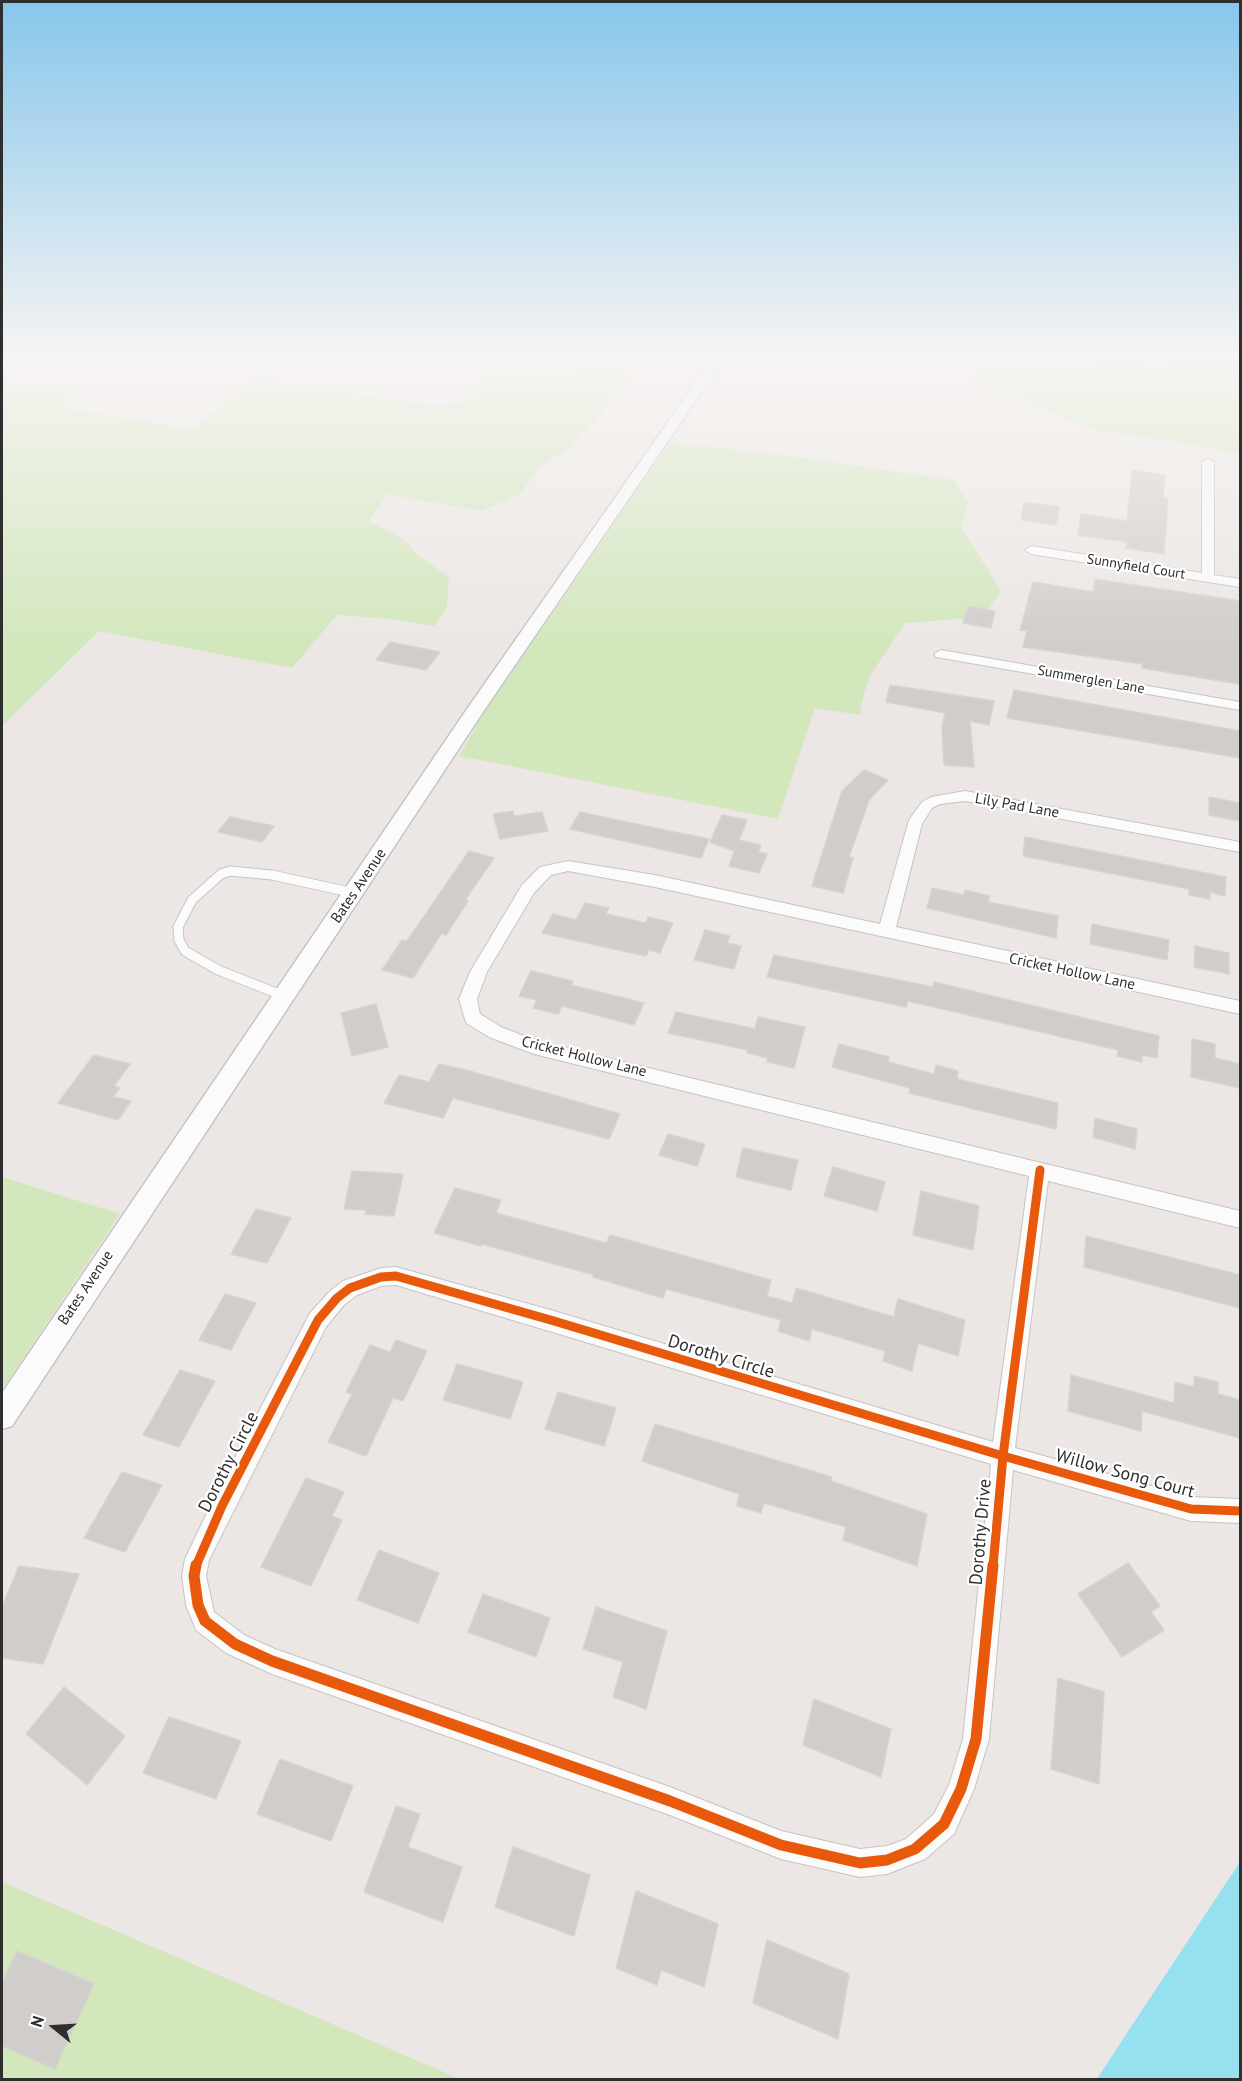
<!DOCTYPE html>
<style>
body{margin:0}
#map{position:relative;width:1242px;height:2081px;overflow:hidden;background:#ece7e4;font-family:"PT Sans",sans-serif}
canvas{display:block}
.frame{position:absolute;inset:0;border:3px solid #2e2e2e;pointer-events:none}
.north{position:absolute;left:24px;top:1997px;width:60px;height:60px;-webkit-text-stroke:4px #fff;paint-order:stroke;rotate:288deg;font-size:16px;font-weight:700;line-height:24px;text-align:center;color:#2e2e2e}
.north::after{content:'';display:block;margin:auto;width:21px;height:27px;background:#2e2e2e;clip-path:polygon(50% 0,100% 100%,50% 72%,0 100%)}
</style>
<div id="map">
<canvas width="1242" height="2081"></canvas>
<div class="frame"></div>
<div class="north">N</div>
</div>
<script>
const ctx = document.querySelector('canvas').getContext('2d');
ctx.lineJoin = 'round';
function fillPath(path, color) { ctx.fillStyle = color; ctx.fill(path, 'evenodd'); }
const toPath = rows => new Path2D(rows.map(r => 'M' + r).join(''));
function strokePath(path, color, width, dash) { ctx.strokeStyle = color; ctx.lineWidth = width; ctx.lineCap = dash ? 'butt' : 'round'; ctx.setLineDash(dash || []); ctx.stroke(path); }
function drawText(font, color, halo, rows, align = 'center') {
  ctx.font = font + ' "PT Sans",sans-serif'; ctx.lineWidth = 4.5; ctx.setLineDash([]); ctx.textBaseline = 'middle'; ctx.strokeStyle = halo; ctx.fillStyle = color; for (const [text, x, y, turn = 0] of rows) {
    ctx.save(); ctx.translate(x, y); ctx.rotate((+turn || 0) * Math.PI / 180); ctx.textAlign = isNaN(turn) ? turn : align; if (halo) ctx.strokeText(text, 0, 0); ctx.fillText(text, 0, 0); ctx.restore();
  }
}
fillPath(toPath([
 [975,358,1085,358,1240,377,1240,454,1174,441,1098,431,973,380],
 [1127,358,1240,358,1240,372],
 [592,366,623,369,629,381,568,450,542,465,519,495,481,511,387,494,369,521,402,538,420,557,449,577,447,608,434,626,392,619,337,615,292,668,99,631,2,726,2,382,73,394,57,407,185,428,199,425,254,381,295,384,435,406,461,403,479,393,487,377,516,373,562,375],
 [670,443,762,452,953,480,968,503,961,527,1001,591,983,617,905,623,870,676,861,705,860,715,815,708,778,819,459,756,485,711],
 [2,1177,120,1214,2,1390],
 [2,1882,460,2079,2,2079]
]), '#d2e7bc');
fillPath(toPath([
 [1240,1862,1240,2079,1097,2079,1117,2048]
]), '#96e1ef');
const building = toPath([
 [1132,470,1165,475,1163,498,1168,498,1164,554,1126,548,1127,542,1078,535,1081,514,1127,521,1132,470],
 [1024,502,1059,507,1056,525,1021,520,1024,502],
 [1095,579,1240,601,1239,684,1142,668,1143,664,1023,647,1027,631,1020,630,1033,582,1093,592,1095,579],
 [968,606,995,611,991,628,963,623,968,606],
 [390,642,440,652,426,670,376,660,390,642],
 [890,685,994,701,989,725,970,721,974,767,944,765,942,726,945,713,886,702,890,685],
 [1014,690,1240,731,1240,758,1007,718,1014,690],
 [864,770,888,780,869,800,849,857,853,858,843,893,812,886,842,791,864,770],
 [1209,797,1240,803,1240,821,1209,815,1209,797],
 [513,811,514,816,542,812,548,831,500,839,493,814,513,811],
 [580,812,650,827,709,839,701,858,570,829,580,812],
 [722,815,747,820,739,840,761,845,758,852,767,854,759,873,729,866,736,846,734,851,710,842,722,815],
 [230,817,274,826,262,842,218,832,230,817],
 [1025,837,1226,877,1225,896,1210,892,1210,899,1189,895,1189,889,1023,856,1025,837],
 [469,851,494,858,465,900,468,901,446,935,441,934,413,978,382,970,402,940,407,941,469,851],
 [932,888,964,895,965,890,990,896,988,902,1058,916,1056,938,927,908,932,888],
 [585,903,609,908,606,914,646,923,648,917,673,923,660,953,649,950,646,956,542,933,553,914,576,920,585,903],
 [1092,924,1169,940,1167,960,1090,944,1092,924],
 [705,930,730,936,727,943,741,946,734,969,694,960,705,930],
 [1195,946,1229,953,1229,974,1194,967,1195,946],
 [774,955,933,987,934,982,1159,1036,1157,1058,1142,1055,1142,1062,1117,1056,1118,1050,908,1001,906,1007,767,977,774,955],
 [531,971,573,981,571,985,644,1003,634,1025,562,1006,558,1014,533,1008,537,1000,519,996,531,971],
 [376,1004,388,1047,352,1056,341,1013,376,1004],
 [676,1012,755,1029,758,1017,805,1027,794,1068,767,1062,768,1058,747,1053,748,1050,668,1033,676,1012],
 [1192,1039,1215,1044,1215,1058,1240,1064,1240,1088,1191,1077,1192,1039],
 [839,1044,889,1057,888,1062,934,1074,936,1065,958,1071,957,1079,1058,1103,1056,1129,909,1093,910,1088,832,1067,839,1044],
 [94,1055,130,1064,114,1086,120,1088,113,1097,131,1101,118,1120,58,1103,94,1055],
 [439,1064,466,1070,620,1114,609,1139,453,1098,443,1118,384,1103,399,1075,429,1082,439,1064],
 [1095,1118,1137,1129,1135,1149,1093,1137,1095,1118],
 [668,1134,705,1144,697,1166,659,1155,668,1134],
 [743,1148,798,1160,791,1190,736,1177,743,1148],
 [833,1167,885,1182,877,1211,824,1196,833,1167],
 [352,1171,403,1174,394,1216,365,1214,366,1210,344,1209,352,1171],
 [455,1188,501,1200,496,1213,606,1243,610,1235,771,1280,767,1296,792,1303,796,1288,894,1317,898,1299,965,1320,958,1356,918,1343,912,1371,883,1361,885,1351,812,1329,809,1341,778,1331,781,1320,666,1289,663,1298,593,1277,594,1275,482,1244,481,1246,434,1233,455,1188],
 [921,1191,979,1206,973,1250,913,1235,921,1191],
 [256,1209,291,1218,267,1263,231,1254,256,1209],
 [1086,1236,1240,1275,1240,1308,1084,1267,1086,1236],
 [225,1294,256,1303,231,1350,199,1340,225,1294],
 [396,1340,427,1351,403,1401,393,1398,366,1456,328,1442,352,1394,346,1392,370,1345,390,1352,396,1340],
 [457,1364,523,1382,510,1419,443,1400,457,1364],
 [180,1370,215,1381,179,1447,143,1435,180,1370],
 [1071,1375,1174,1403,1175,1382,1194,1387,1194,1376,1218,1382,1218,1394,1240,1400,1240,1438,1142,1411,1141,1431,1068,1411,1071,1375],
 [558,1392,616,1408,604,1446,545,1429,558,1392],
 [655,1424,832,1477,831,1481,927,1514,917,1566,843,1540,846,1527,764,1503,761,1513,737,1506,739,1494,642,1461,655,1424],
 [122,1472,162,1485,125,1552,84,1538,122,1472],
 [306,1478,344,1492,332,1516,342,1520,311,1586,261,1567,306,1478],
 [379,1550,439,1573,418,1623,357,1600,379,1550],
 [1128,1563,1160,1606,1151,1612,1164,1630,1122,1657,1078,1594,1128,1563],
 [19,1566,79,1574,43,1664,2,1658,2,1607,19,1566],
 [483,1594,550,1618,536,1657,468,1632,483,1594],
 [596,1607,667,1631,646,1709,613,1697,623,1662,583,1649,596,1607],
 [1058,1678,1104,1692,1099,1784,1051,1769,1058,1678],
 [64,1687,125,1736,87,1785,26,1734,64,1687],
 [814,1699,891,1729,881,1777,803,1745,814,1699],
 [169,1717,241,1741,216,1799,143,1773,169,1717],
 [280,1759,353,1786,331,1841,257,1814,280,1759],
 [396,1806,420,1814,408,1847,462,1867,443,1922,364,1892,396,1806],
 [513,1847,590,1875,574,1936,495,1907,513,1847],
 [636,1891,718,1924,704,1987,661,1970,657,1985,616,1968,636,1891],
 [767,1940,849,1974,838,2039,753,2003,767,1940],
 [17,1951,94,1984,55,2069,2,2046,2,1983,17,1951]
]);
fillPath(building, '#d1cdca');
strokePath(building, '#d7d3d0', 1.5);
const service = toPath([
 [284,996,218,970,185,951,179,940,178,927,192,900,221,874,230,871,272,875,354,893]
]);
const minor = toPath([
 [1208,459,1214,462,1214,575,1240,579,1240,587,1031,554,1025,550,1031,546,1202,573,1202,462,1208,459],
 [941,650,1240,702,1240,710,936,657,934,654,941,650],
 [965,791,1240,842,1240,852,965,801,940,804,932,808,922,824,896,927,1240,1001,1240,1014,655,887,568,871,551,875,534,893,487,972,477,999,480,1014,501,1027,537,1041,1240,1211,1240,1228,1048,1181,1015,1448,1191,1497,1240,1499,1240,1523,1191,1521,1013,1470,989,1739,974,1789,954,1834,925,1859,887,1874,860,1877,781,1859,670,1815,272,1674,226,1653,196,1630,186,1605,182,1576,185,1559,214,1498,310,1313,330,1291,343,1281,381,1268,396,1267,554,1311,993,1442,1029,1176,534,1054,489,1037,466,1023,459,999,470,972,522,885,540,867,568,861,655,875,880,924,909,820,922,802,931,797,965,791],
 [396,1285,991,1464,963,1739,949,1785,934,1814,906,1839,887,1846,860,1849,781,1831,670,1787,275,1649,244,1635,214,1612,206,1576,209,1560,326,1327,344,1305,357,1295,381,1286,396,1285]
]);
const tertiary = toPath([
 [713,358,725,358,485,709,12,1426,2,1429,2,1393,467,709,713,358]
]);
const primary = toPath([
 [1098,358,1145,358,1240,369,1240,379,1106,363,1098,358]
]);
strokePath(service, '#c5c4c5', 11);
strokePath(minor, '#c5c4c5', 2);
strokePath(tertiary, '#c5c4c5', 3);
strokePath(primary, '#c6c4c4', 3);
strokePath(service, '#fcfbfb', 9);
fillPath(minor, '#fcfbfb');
fillPath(tertiary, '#fcfbfb');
fillPath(primary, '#e9e2d5');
strokePath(toPath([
 [1003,1456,1191,1509,1240,1511],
 [1003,1456,1040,1170],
 [196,1566,222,1506,318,1320,337,1298,350,1288,381,1277,396,1276,554,1321,1003,1456],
 [993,1566,1003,1456]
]), '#e8590c', 9);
strokePath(toPath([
 [196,1565,194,1576,198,1605,205,1621,235,1644,272,1661,670,1801,781,1845,860,1863,887,1860,915,1849,944,1824,961,1789,976,1739,993,1565]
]), '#e8590c', 11);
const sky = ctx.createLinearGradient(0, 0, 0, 649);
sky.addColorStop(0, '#87c6eb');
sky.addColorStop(0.55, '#f6f4f3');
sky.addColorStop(1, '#f6f4f300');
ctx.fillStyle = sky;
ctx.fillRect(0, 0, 1242, 649);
drawText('14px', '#2e2e2e', '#fff', [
 ["Sunnyfield Court",1136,567,9],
 ["Summerglen Lane",1091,680,10]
]);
drawText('15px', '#2e2e2e', '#fff', [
 ["Lily Pad Lane",1017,806,10],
 ["Bates Avenue",359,886,-56],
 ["Cricket Hollow Lane",1072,972,12],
 ["Cricket Hollow Lane",584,1057,14],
 ["Bates Avenue",86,1288,-56]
]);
drawText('18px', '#2e2e2e', '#fff', [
 ["Dorothy Circle",721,1357,17],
 ["Dorothy Circle",229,1462,-63],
 ["Willow Song Court",1125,1474,15],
 ["Dorothy Drive",981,1532,-85]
]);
</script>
